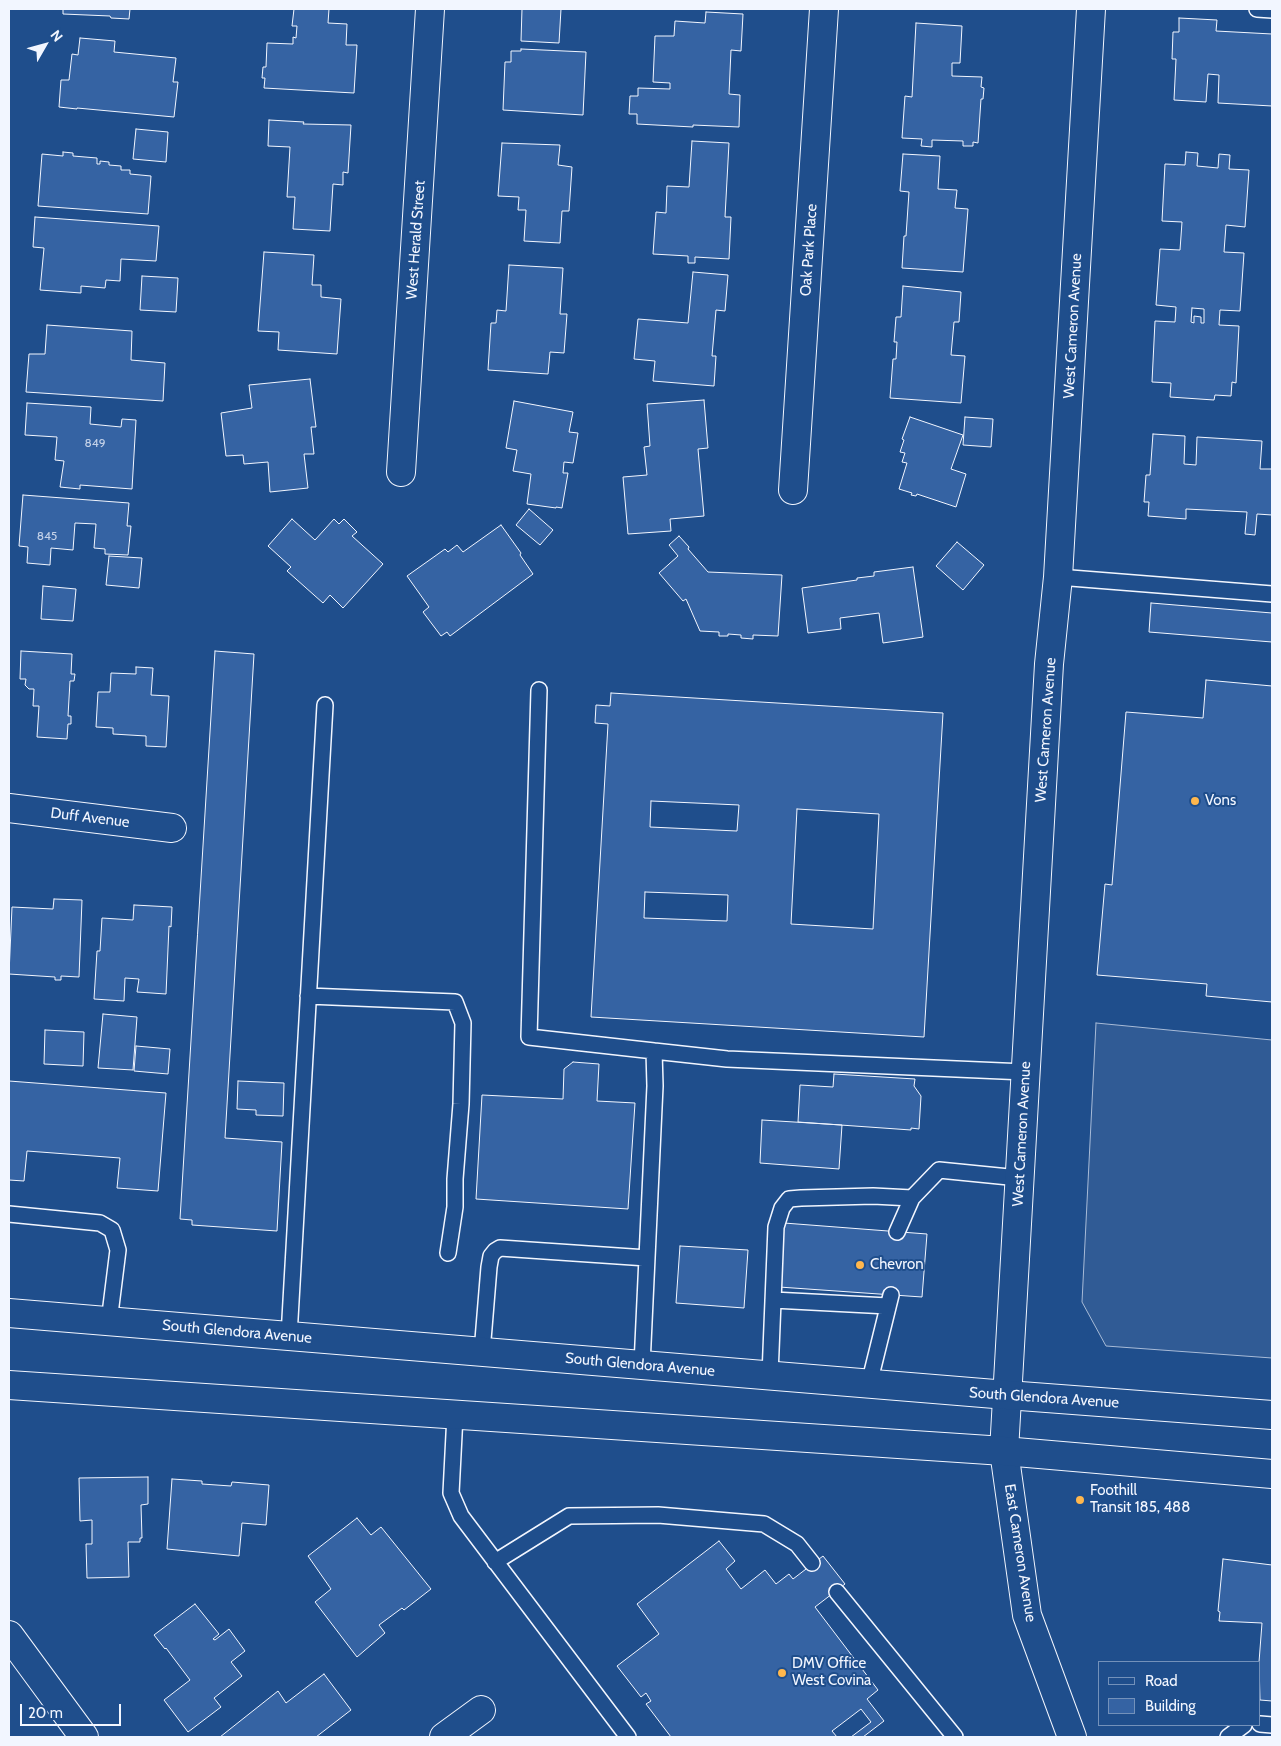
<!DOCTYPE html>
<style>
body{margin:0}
#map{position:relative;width:1281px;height:1746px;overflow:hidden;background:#1f4e8c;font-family:Cabin,sans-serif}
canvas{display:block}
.frame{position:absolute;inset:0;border:10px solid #f2f6ff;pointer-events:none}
.legend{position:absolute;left:1098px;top:1661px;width:162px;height:65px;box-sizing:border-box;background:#1f4e8c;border:1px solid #7391ba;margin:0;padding:6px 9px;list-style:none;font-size:15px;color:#f2f6ff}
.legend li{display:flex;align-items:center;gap:10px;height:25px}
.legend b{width:25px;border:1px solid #7391ba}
.north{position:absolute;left:20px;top:20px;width:50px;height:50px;-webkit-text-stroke:4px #1f4e8c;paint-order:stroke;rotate:52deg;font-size:14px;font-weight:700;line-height:20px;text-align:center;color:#f2f6ff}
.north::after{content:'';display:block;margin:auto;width:18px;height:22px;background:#f2f6ff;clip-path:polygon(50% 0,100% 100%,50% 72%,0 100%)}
.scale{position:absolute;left:20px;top:1704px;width:101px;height:22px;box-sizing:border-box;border:2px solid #f2f6ff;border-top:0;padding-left:6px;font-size:15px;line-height:18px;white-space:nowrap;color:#f2f6ff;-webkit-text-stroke:4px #1f4e8c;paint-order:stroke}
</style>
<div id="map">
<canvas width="1281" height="1746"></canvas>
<div class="frame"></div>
<ul class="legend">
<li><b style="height:6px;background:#1f4e8c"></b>Road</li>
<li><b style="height:14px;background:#3563a3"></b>Building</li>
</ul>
<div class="north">N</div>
<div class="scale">20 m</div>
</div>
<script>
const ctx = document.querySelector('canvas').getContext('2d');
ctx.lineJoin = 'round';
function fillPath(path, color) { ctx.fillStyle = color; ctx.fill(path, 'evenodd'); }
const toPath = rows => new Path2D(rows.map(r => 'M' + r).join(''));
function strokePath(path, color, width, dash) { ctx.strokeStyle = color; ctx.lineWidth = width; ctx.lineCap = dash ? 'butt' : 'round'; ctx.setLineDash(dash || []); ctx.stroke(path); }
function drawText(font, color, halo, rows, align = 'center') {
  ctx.font = font + ' Cabin,sans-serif'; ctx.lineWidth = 4; ctx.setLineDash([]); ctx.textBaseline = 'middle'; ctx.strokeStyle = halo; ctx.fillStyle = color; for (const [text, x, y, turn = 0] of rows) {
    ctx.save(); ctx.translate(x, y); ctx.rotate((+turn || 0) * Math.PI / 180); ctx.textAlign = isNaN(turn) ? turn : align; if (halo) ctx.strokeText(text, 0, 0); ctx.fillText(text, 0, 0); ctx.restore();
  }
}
const parking = toPath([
 [1096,1023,1272,1040,1272,1358,1106,1346,1082,1302,1096,1023]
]);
fillPath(parking, '#305b95');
strokePath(parking, '#a8bbd7', 1);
const building = toPath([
 [63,9,130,9,129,19,111,18,110,16,63,14,63,9],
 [294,9,329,9,328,23,347,24,346,45,357,45,354,93,264,88,265,78,262,78,263,67,266,67,267,43,293,44,293,37,296,38,297,26,292,26,294,9],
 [522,9,561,9,559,43,521,41,522,9],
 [706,12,743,14,741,51,731,50,729,94,740,95,739,127,693,125,693,127,637,124,637,114,629,114,630,96,638,96,638,88,670,89,670,83,653,82,655,36,674,36,675,21,705,23,706,12],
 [1179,18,1217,20,1216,31,1272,34,1272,106,1218,103,1219,75,1208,74,1206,102,1174,100,1176,59,1172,59,1173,32,1179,32,1179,18],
 [916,23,962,26,960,63,952,63,952,76,982,77,981,87,984,88,983,99,981,99,978,143,973,142,973,146,963,146,963,141,932,140,932,147,921,146,922,139,902,138,905,96,912,97,916,23],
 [80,38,115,41,114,52,176,58,173,82,178,82,174,117,77,108,77,109,59,107,61,80,69,80,72,54,78,55,80,38],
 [521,49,586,52,583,115,503,110,505,62,511,62,511,51,521,51,521,49],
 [269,120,304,122,303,124,351,125,348,173,343,172,343,185,333,184,330,231,293,229,295,197,287,197,290,147,268,146,269,120],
 [136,129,168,132,166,162,133,159,136,129],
 [692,141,729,143,725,217,731,217,729,259,695,257,695,263,688,263,688,256,653,254,656,212,666,213,667,186,689,187,692,141],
 [502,143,560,145,558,165,572,167,569,211,562,211,560,243,524,241,526,210,518,210,519,197,498,196,502,143],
 [63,152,73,153,73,156,97,158,97,164,100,164,100,161,109,162,109,165,121,166,121,170,130,170,130,174,151,176,148,214,38,206,42,154,63,156,63,152],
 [1186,152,1198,153,1197,166,1218,168,1219,154,1230,155,1229,169,1249,170,1245,227,1226,225,1224,252,1244,253,1240,311,1220,310,1219,325,1239,326,1236,383,1232,382,1231,396,1215,395,1214,400,1170,397,1171,383,1152,382,1155,321,1175,322,1176,307,1156,305,1160,249,1180,250,1182,222,1162,221,1165,164,1185,165,1186,152],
 [1192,308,1204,309,1204,323,1201,323,1201,317,1194,316,1194,323,1191,322,1192,308],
 [903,154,940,156,938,189,957,190,955,208,968,209,963,272,902,268,904,236,906,236,909,192,900,191,903,154],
 [35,217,159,226,156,261,121,259,120,281,106,280,105,288,81,286,81,293,40,290,44,248,33,247,35,217],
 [264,252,314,255,312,285,321,285,321,297,341,299,337,354,278,350,279,332,258,331,264,252],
 [509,265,563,268,560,314,567,314,564,353,550,352,548,374,488,370,491,323,496,323,497,310,506,311,509,265],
 [693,272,728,275,725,311,716,310,712,356,716,356,714,386,653,381,655,361,634,359,638,319,688,323,693,272],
 [142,276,178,278,176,312,140,310,142,276],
 [903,286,961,292,959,322,954,322,951,355,965,356,961,403,890,398,893,359,896,359,897,342,894,342,896,317,901,317,903,286],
 [47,325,132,331,131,360,165,363,163,401,26,392,29,354,45,354,47,325],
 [310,379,316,427,311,427,314,454,304,454,308,488,270,492,268,462,244,464,243,455,226,456,221,413,252,408,249,385,310,379],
 [704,400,708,448,698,449,704,516,670,519,671,531,628,534,623,477,647,475,644,447,650,446,647,404,704,400],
 [514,401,573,412,569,432,578,433,573,463,564,462,563,473,568,473,562,508,556,507,556,508,527,504,531,474,513,471,517,450,506,448,514,401],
 [27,403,91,407,90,424,121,427,122,419,136,420,132,489,80,485,80,489,60,487,64,461,55,460,57,437,25,435,27,403],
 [910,417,963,435,951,469,966,474,956,507,917,494,916,496,911,495,912,493,899,489,907,463,902,462,905,453,900,452,904,440,902,439,910,417],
 [965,417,993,419,991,447,963,445,965,417],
 [1153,434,1185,436,1184,464,1196,465,1197,437,1262,441,1260,469,1272,469,1272,515,1257,514,1255,535,1245,534,1247,512,1186,509,1186,519,1148,516,1149,502,1144,502,1146,475,1150,475,1153,434],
 [23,495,129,503,127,526,131,526,128,555,105,554,105,549,94,548,96,524,75,523,73,550,51,548,50,565,27,563,28,547,19,546,23,495],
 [529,509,553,530,540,545,516,525,529,509],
 [292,519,315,540,334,519,339,524,344,519,357,532,352,536,383,564,343,608,330,595,323,603,287,571,291,567,268,546,292,519],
 [501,525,521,553,520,555,533,574,450,636,447,632,441,636,423,612,429,607,407,576,445,549,448,552,457,545,463,552,501,525],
 [679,536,689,547,688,549,708,572,782,575,778,636,753,635,753,639,741,638,741,635,728,634,728,636,719,636,719,632,700,631,686,599,683,601,659,573,678,556,669,545,679,536],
 [957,542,984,565,963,590,936,566,957,542],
 [109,556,142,558,139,588,106,585,109,556],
 [913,567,923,637,883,643,879,613,840,618,841,629,808,633,802,588,857,580,857,578,874,576,874,572,913,567],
 [43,586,76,589,73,621,41,619,43,586],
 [1151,603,1272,613,1272,642,1149,632,1151,603],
 [21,651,72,654,71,674,75,674,74,681,70,681,68,716,71,716,71,724,68,724,67,739,37,737,39,706,33,706,34,689,29,689,25,685,26,679,20,679,21,651],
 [215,651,254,654,225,1138,282,1142,277,1231,192,1225,192,1220,180,1219,215,651],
 [136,667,153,668,151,695,169,696,166,747,146,746,146,736,113,734,113,728,96,727,98,692,110,692,111,673,136,674,136,667],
 [1206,680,1272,686,1272,1002,1206,996,1207,984,1097,975,1105,884,1112,885,1126,712,1203,718,1206,680],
 [611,693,943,713,924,1037,591,1017,608,724,595,723,596,705,610,706,611,693],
 [651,801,739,805,737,831,650,827,651,801],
 [797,809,879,814,873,929,791,924,797,809],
 [645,892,728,895,727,921,644,918,645,892],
 [54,899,82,900,79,977,61,976,61,980,55,980,55,977,9,974,12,907,53,909,54,899],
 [134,905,172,907,171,927,169,926,166,994,137,992,139,979,125,978,124,1001,94,999,97,951,100,951,102,918,133,920,134,905],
 [103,1014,137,1017,133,1070,98,1068,103,1014],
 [45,1030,84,1032,83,1066,44,1064,45,1030],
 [136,1046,170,1049,168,1074,134,1071,136,1046],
 [573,1062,599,1064,597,1101,635,1103,628,1209,476,1199,482,1095,563,1099,564,1069,573,1062],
 [834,1074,915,1079,914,1086,921,1096,919,1129,911,1128,911,1130,798,1122,800,1085,833,1087,834,1074],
 [9,1081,166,1093,158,1191,117,1188,120,1158,27,1151,24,1181,9,1180,9,1081],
 [238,1081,284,1083,283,1116,256,1115,256,1110,237,1109,238,1081],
 [762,1120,842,1125,839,1169,760,1163,762,1120],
 [784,1223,927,1234,922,1297,779,1287,784,1223],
 [680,1246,748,1250,744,1308,676,1303,680,1246],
 [148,1477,148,1504,141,1505,142,1538,140,1538,140,1542,128,1542,129,1577,87,1578,86,1544,92,1544,92,1520,80,1521,79,1478,148,1477],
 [172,1479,202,1481,202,1484,231,1486,232,1482,269,1485,266,1525,242,1523,239,1556,167,1549,172,1479],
 [357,1518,371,1535,381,1527,431,1589,404,1610,402,1608,379,1625,385,1633,357,1657,315,1602,331,1589,308,1556,357,1518],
 [719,1541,735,1561,726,1569,741,1589,765,1570,776,1584,789,1574,793,1579,823,1556,845,1584,815,1607,878,1690,867,1699,884,1721,863,1737,851,1737,871,1722,861,1709,832,1731,837,1737,671,1737,646,1704,651,1701,646,1693,641,1697,617,1666,659,1634,637,1604,719,1541],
 [1223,1559,1272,1565,1272,1701,1260,1700,1259,1662,1262,1623,1219,1621,1220,1612,1218,1611,1223,1559],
 [195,1604,219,1634,213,1639,215,1640,229,1629,245,1651,231,1662,242,1676,214,1698,221,1707,188,1732,164,1700,190,1680,166,1648,165,1649,154,1635,195,1604],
 [324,1674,351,1710,316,1737,220,1737,278,1691,286,1703,324,1674]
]);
fillPath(building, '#3563a3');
strokePath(building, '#f2f6ff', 1);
const service = toPath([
 [1257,9,1272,10],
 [1058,577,1272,594],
 [539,690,529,1037,654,1051,655,1086,642,1365],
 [308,996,455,1002,463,1023,461,1104,455,1179,455,1207,448,1253],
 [654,1051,727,1059,1025,1072],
 [9,1214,100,1223,112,1230,118,1250,109,1322],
 [897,1232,912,1198,939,1170,1019,1178],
 [773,1300,888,1306],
 [289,1336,325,705],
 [482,1352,489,1267,491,1256,495,1251,500,1248,647,1258],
 [770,1375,776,1227,782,1208,789,1199,801,1198,873,1196,912,1198],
 [869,1384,891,1295],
 [455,1415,451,1493,461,1516,628,1737],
 [495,1562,569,1516,658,1515,764,1524,797,1544,812,1563],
 [837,1592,955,1737],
 [1260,1724,1272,1725],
 [1228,1737,1244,1725]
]);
const minor = toPath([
 [401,472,430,9],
 [793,490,824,9],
 [9,808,172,828],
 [9,1635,84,1737],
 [444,1737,481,1710]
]);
const tertiary = toPath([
 [1004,1451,1049,664,1058,577,1091,9]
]);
const secondary = toPath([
 [1004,1451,1027,1615,1072,1737]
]);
const primary = toPath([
 [9,1313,1007,1395,1272,1415],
 [9,1385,1004,1451,1272,1474]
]);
strokePath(service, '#f2f6ff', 18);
strokePath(minor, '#f2f6ff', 30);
strokePath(tertiary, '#f2f6ff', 30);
strokePath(secondary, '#f2f6ff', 30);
strokePath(primary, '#f2f6ff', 30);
strokePath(service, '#1f4e8c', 15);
strokePath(minor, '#1f4e8c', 28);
strokePath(tertiary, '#1f4e8c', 28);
strokePath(secondary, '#1f4e8c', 28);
strokePath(primary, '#1f4e8c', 28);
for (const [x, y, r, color] of [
 [1195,801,5,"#ffb74d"],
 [860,1265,5,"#ffb74d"],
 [1080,1500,5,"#ffb74d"],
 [782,1673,5,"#ffb74d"]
]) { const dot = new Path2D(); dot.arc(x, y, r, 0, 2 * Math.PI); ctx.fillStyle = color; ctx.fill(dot); strokePath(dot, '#1f4e8c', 2); }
drawText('12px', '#c3d1e8', null, [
 ["849",95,443],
 ["845",47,536]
]);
drawText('15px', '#f2f6ff', '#1f4e8c', [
 ["West Herald Street",416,240,-86],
 ["Oak Park Place",809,250,-86],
 ["West Cameron Avenue",1073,326,-87],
 ["West Cameron Avenue",1046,730,-86],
 ["Duff Avenue",90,818,7],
 ["West Cameron Avenue",1022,1134,-87],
 ["South Glendora Avenue",237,1332,5],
 ["South Glendora Avenue",640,1365,5],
 ["South Glendora Avenue",1044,1398,4],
 ["East Cameron Avenue",1020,1553,81]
]);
drawText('15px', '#f2f6ff', '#1f4e8c', [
 ["Vons",1205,801],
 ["Chevron",870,1265],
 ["Foothill",1090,1491],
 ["Transit 185, 488",1090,1508],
 ["DMV Office",792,1664],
 ["West Covina",792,1681]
], 'left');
</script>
